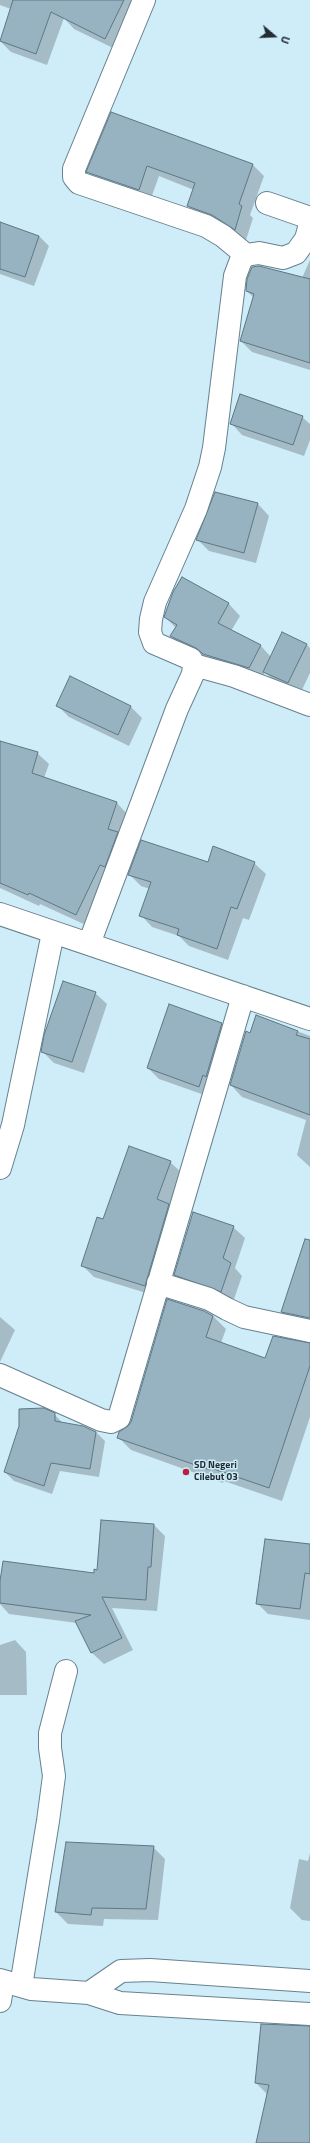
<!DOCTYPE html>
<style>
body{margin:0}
#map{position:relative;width:310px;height:2143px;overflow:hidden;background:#cfecf9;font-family:"Titillium Web",sans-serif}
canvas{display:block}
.north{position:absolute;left:254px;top:16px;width:40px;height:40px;-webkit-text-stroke:3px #cfecf9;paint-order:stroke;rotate:109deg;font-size:11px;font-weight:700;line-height:16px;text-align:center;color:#222d33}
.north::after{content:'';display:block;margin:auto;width:14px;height:18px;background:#222d33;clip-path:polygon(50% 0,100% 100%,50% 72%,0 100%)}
</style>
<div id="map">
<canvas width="310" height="2143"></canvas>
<div class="north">U</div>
</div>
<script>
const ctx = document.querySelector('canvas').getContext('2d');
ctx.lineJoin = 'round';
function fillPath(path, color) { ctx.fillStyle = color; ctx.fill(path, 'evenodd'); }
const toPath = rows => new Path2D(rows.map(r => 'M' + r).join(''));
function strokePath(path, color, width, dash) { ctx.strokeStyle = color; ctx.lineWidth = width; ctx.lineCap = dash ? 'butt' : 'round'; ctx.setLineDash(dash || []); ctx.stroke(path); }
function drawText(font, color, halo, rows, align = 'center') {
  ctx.font = font + ' "Titillium Web",sans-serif'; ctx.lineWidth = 3; ctx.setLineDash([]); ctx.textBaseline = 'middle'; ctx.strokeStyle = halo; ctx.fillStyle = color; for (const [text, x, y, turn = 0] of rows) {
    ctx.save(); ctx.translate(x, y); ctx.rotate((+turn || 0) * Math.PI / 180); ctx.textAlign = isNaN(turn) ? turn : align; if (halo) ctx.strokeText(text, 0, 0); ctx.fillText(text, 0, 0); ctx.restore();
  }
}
fillPath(toPath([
 [0,0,141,0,117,50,74,29,64,18,47,65,11,52,0,41,11,9,0,5],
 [112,113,253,165,264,176,250,215,253,218,246,240,225,226,200,218,188,206,194,190,159,176,150,201,99,184,88,172],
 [0,223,39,236,49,246,34,286,0,274],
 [310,260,310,370,252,352,241,341,254,298,247,291,302,278],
 [302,417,310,424,310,440,304,456,242,435,231,423],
 [258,504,269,516,256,563,209,551,198,540],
 [183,578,229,604,240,616,231,631,261,646,271,657,307,645,310,648,310,673,300,694,276,683,265,672,261,679,215,666,183,648,171,636,176,628,165,617],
 [57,705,131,707,142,718,129,746,69,717],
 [0,742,37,753,49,764,44,778,117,803,128,815,88,926,40,904,39,906,0,888],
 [208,863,254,863,266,874,249,920,243,918,228,960,189,946,179,936,152,927,141,915,150,889,141,886,129,874],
 [95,993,107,1004,84,1073,54,1063,42,1051],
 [257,1016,310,1036,310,1167,297,1155,306,1120,242,1097,231,1085],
 [222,1024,233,1035,210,1097,159,1079,148,1068],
 [170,1162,182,1173,170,1206,180,1216,156,1296,94,1277,82,1265,104,1220],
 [233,1227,245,1238,235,1268,242,1276,233,1302,187,1286,175,1275],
 [310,1288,310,1328,295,1325,282,1312],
 [213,1316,226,1329,221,1343,266,1360,310,1344,310,1417,282,1501,224,1481,223,1483,131,1450,118,1437,129,1427],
 [0,1317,15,1330,0,1362],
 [54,1414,63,1423,96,1432,105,1441,99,1477,60,1471,52,1494,14,1481,5,1472,20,1426],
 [154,1525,165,1536,157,1611,112,1608,133,1650,104,1664,92,1653,77,1623,9,1614,0,1604,0,1588,95,1574],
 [310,1545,310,1620,268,1614,257,1603],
 [15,1640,26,1652,27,1695,0,1695,0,1645],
 [67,1843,153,1847,165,1859,158,1920,104,1919,103,1926,68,1924,56,1912],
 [310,1853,310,1921,302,1920,290,1908,299,1859,308,1861],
 [310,2027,310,2143,257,2143,268,2095,256,2083]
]), '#0003');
const building = toPath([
 [13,0,124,0,105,39,51,12,36,54,0,41,13,0],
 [111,112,253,164,239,204,242,206,235,230,212,215,187,206,195,183,147,166,139,190,86,172,111,112],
 [0,222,39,236,25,277,0,269,0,222],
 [259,266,310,279,310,363,240,341,254,294,246,291,247,279,252,267,259,266],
 [240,394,303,416,293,445,230,424,240,394],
 [215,492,258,503,244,553,196,540,215,492],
 [182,577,229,603,218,623,261,645,249,668,203,654,196,648,170,636,177,625,164,617,173,592,182,577],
 [282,632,307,644,288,683,263,672,282,632],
 [70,676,131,706,118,735,56,706,70,676],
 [0,741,38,752,32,773,117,802,108,829,118,832,105,867,100,865,76,915,29,893,28,895,0,883,0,741],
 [141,840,208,862,213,846,255,862,237,909,231,907,217,949,177,935,179,929,139,916,151,882,128,875,141,840],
 [63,981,96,992,72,1062,41,1052,44,1035,63,981],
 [169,1004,222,1023,206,1077,203,1075,199,1087,147,1068,169,1004],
 [256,1015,298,1031,296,1035,310,1039,310,1115,230,1085,246,1031,250,1033,256,1015],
 [129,1146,171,1161,157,1199,169,1204,145,1286,81,1266,97,1217,103,1219,129,1146],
 [193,1212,234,1226,223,1258,231,1263,221,1292,174,1275,193,1212],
 [305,1239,310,1240,310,1318,281,1312,305,1239],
 [167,1299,204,1311,213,1316,206,1337,265,1358,273,1336,310,1343,310,1366,269,1488,211,1468,210,1470,117,1438,119,1432,128,1426,131,1422,167,1299],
 [44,1408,55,1413,55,1421,83,1426,96,1432,90,1469,51,1463,44,1486,4,1472,19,1426,19,1409,44,1408],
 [101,1520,154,1524,151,1567,148,1567,146,1600,102,1597,122,1638,91,1653,75,1621,91,1615,0,1603,0,1581,3,1561,94,1573,94,1569,97,1570,101,1520],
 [265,1539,310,1544,310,1574,305,1573,300,1609,256,1604,265,1539],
 [66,1842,154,1846,146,1909,92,1908,91,1915,55,1912,66,1842],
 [261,2024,310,2026,310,2143,256,2143,269,2085,255,2083,261,2024]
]);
fillPath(building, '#97b2c0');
strokePath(building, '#5d7783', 1);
const street = toPath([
 [144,0,74,169,74,177,79,183,206,226,223,236,246,255],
 [267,203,310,218],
 [194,665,234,676,310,705],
 [0,914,310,1019],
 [89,944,177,709,193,674,194,665,191,659,154,643,150,632,151,619,155,602,196,509,210,467,214,448,235,276,241,260,246,255,259,253,283,258,296,253,306,239,310,224],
 [0,1168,13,1125,53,933],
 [158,1283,209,1299,227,1309,244,1317,310,1331],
 [0,1375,101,1420,111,1422,119,1418,243,996],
 [0,1980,31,1989,89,1993,120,2003,310,2014],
 [21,1986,48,1821,54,1776,50,1748,50,1733,66,1671],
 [89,1993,121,1971,150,1970,310,1981],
 [0,2001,3,1982]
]);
strokePath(street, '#67828e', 24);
strokePath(street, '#fff', 22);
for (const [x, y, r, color] of [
 [186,1472,4,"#b5233b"]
]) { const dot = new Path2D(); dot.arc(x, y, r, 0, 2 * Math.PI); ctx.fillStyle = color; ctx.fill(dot); strokePath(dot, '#cfecf9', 1.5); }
drawText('bold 10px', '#222d33', '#cfecf9', [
 ["SD Negeri",194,1466],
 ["Cilebut 03",194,1478]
], 'left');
</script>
